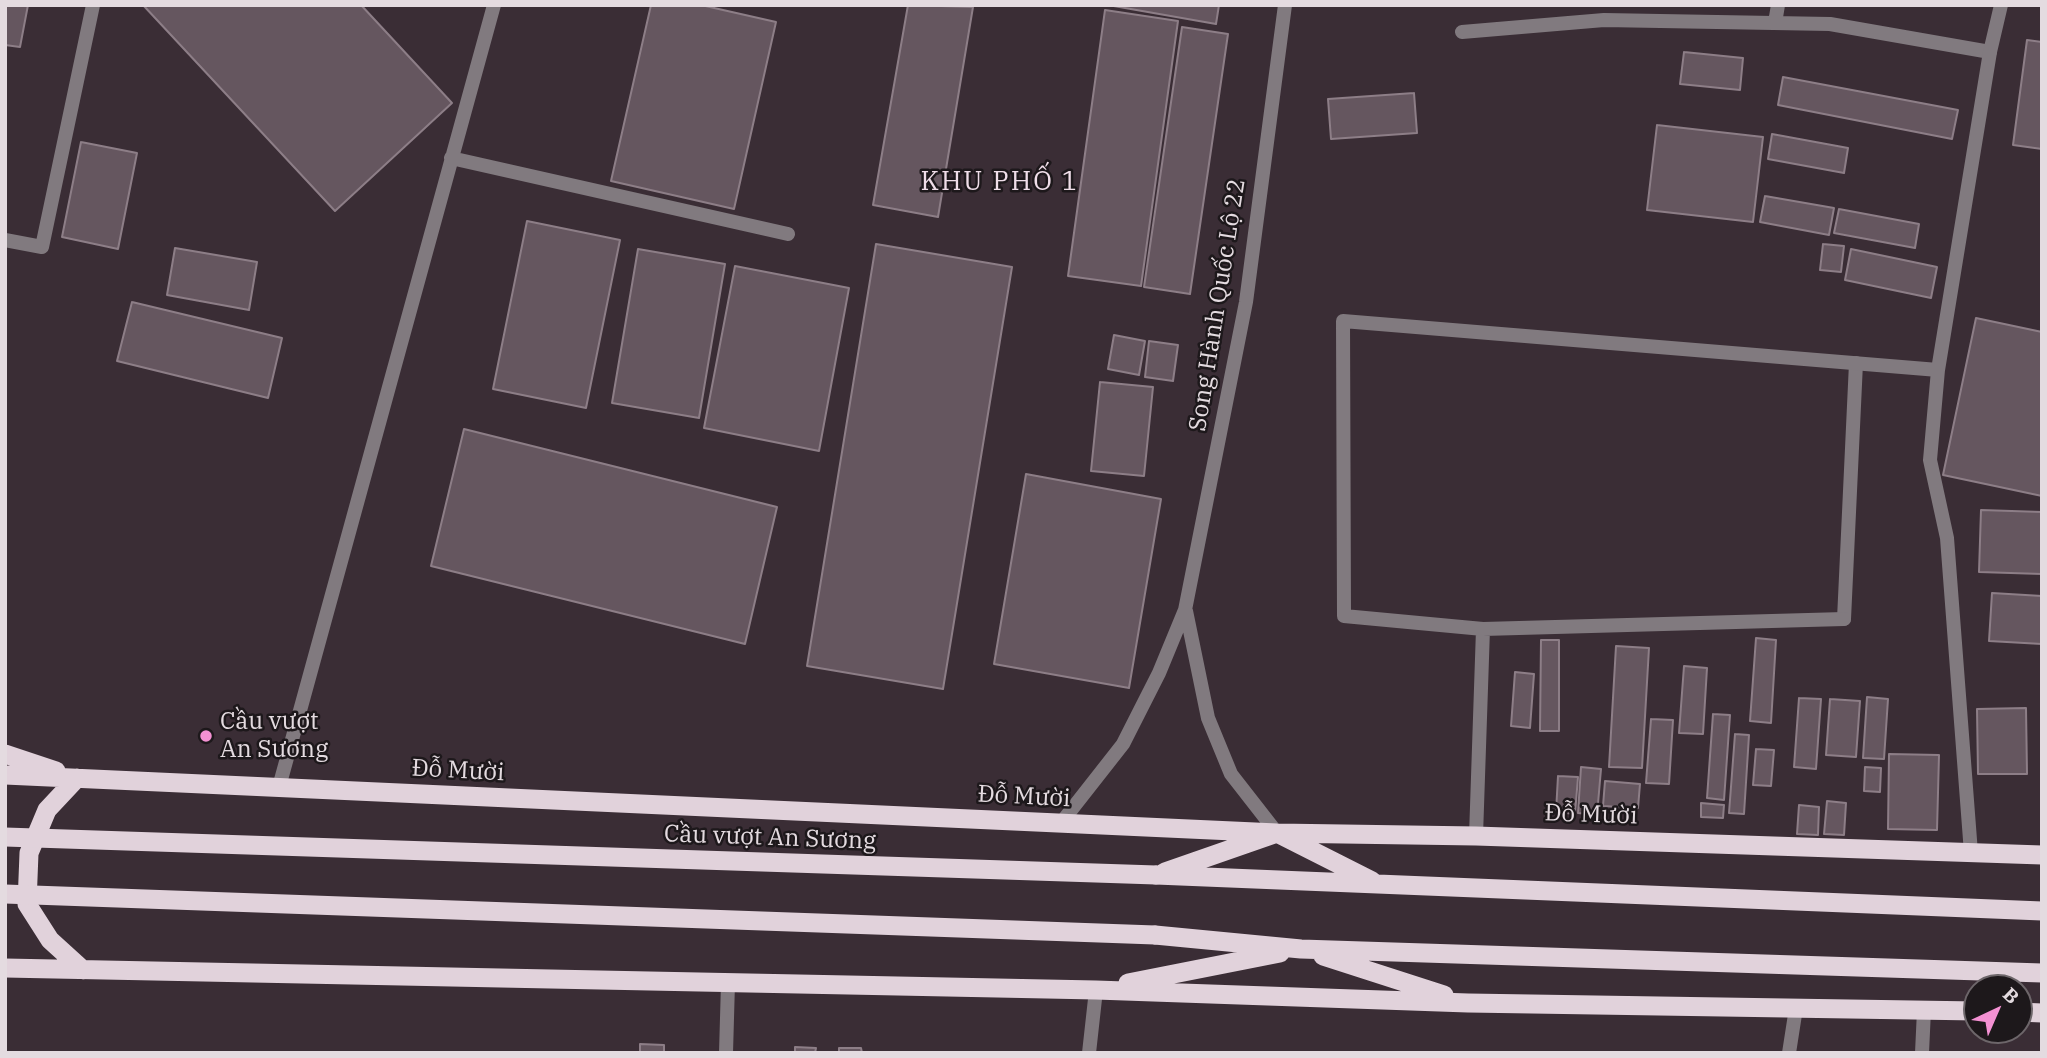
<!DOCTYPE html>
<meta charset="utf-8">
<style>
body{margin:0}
#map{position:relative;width:2047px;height:1058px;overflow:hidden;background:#3a2d35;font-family:"IBM Plex Serif",serif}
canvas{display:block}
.frame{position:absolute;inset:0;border:7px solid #e4dbe0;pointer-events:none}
.north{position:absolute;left:1963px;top:974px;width:70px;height:70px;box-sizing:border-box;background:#1d181b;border:2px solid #6d666a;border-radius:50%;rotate:44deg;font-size:19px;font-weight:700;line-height:28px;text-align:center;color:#e4dbe0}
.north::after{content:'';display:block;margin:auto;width:24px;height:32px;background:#f491d3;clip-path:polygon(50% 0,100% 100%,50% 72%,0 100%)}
</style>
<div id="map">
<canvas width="2047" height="1058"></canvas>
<div class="frame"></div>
<div class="north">B</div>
</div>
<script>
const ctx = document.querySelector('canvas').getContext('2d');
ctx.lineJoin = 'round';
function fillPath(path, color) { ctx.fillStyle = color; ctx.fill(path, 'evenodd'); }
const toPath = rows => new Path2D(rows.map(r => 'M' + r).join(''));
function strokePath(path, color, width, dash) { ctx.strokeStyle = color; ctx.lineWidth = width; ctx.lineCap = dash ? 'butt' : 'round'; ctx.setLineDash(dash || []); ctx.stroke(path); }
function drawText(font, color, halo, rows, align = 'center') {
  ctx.font = font + ' "IBM Plex Serif",serif'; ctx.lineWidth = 5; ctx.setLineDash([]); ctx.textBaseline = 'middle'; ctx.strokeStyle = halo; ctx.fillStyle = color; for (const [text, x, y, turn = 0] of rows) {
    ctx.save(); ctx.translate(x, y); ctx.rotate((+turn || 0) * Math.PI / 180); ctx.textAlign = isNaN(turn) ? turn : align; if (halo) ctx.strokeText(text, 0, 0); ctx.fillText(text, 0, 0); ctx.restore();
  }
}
const building = toPath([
 [5,5,28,5,20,47,5,45,5,5],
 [143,5,361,5,452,103,335,211,143,5],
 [651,5,701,5,776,22,734,209,611,181,651,5],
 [908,5,973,7,938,217,873,205,908,5],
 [1108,5,1219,5,1216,24,1108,5],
 [1105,10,1178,21,1141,286,1068,276,1105,10],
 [1182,27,1228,34,1190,294,1144,287,1182,27],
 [2027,40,2042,42,2042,149,2013,145,2027,40],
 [1684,52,1743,58,1740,90,1680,84,1684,52],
 [1783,77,1958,110,1952,139,1778,105,1783,77],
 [1414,93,1417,133,1331,139,1328,99,1414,93],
 [1657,125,1763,137,1753,222,1647,210,1657,125],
 [1772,134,1848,148,1844,173,1768,159,1772,134],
 [81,142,137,153,118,249,62,237,81,142],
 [1765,196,1834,208,1829,235,1760,222,1765,196],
 [1839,209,1919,224,1915,248,1834,233,1839,209],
 [527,221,620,240,586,408,493,389,527,221],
 [876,244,1012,267,943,689,807,666,876,244],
 [1823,244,1844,246,1841,272,1820,270,1823,244],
 [175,248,257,262,249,310,167,295,175,248],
 [638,249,725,264,699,418,612,403,638,249],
 [1851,249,1937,267,1931,298,1845,280,1851,249],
 [735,266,849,288,819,451,704,428,735,266],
 [132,302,282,338,268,398,117,361,132,302],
 [1976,318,2042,332,2042,496,1943,475,1976,318],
 [1114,335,1145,341,1139,375,1108,369,1114,335],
 [1149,341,1178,345,1173,381,1145,377,1149,341],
 [1100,382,1153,387,1144,476,1091,471,1100,382],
 [464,429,777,507,745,644,431,566,464,429],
 [1026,474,1161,499,1129,688,994,664,1026,474],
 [1981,510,2042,512,2042,574,1979,572,1981,510],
 [1992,593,2042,596,2042,644,1989,641,1992,593],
 [1756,638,1776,640,1771,723,1750,721,1756,638],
 [1541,640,1559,640,1559,731,1540,731,1541,640],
 [1616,646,1649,648,1642,768,1609,767,1616,646],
 [1684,666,1707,668,1703,734,1679,733,1684,666],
 [1515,672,1534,674,1530,728,1511,726,1515,672],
 [1867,697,1888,699,1884,759,1863,758,1867,697],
 [1799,698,1821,699,1816,769,1794,767,1799,698],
 [1830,699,1860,701,1856,757,1826,755,1830,699],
 [2026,708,2027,774,1978,774,1977,709,2026,708],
 [1713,714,1730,715,1724,800,1707,798,1713,714],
 [1651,719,1673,720,1669,784,1646,783,1651,719],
 [1735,734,1749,735,1744,814,1729,813,1735,734],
 [1756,749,1774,750,1771,786,1753,785,1756,749],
 [1889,754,1939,755,1937,830,1888,829,1889,754],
 [1581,767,1601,769,1597,815,1578,813,1581,767],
 [1865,767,1881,768,1880,792,1864,791,1865,767],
 [1558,776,1578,777,1575,814,1556,812,1558,776],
 [1605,781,1640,784,1638,808,1603,806,1605,781],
 [1827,801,1846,803,1844,835,1824,834,1827,801],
 [1701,803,1724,805,1723,818,1701,817,1701,803],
 [1799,805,1819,807,1818,835,1797,834,1799,805],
 [640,1044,664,1045,664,1053,640,1053,640,1044],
 [795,1047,816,1048,815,1053,795,1053,795,1047],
 [839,1048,861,1048,862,1053,839,1053,839,1048]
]);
fillPath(building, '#65565f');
strokePath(building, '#8d7e87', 2);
strokePath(toPath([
 [1775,23,1778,5],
 [1462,32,1604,20,1830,24,1990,52],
 [451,158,788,234],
 [5,240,42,247,93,5],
 [1844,619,1856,363],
 [279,787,494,5],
 [1789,1053,1796,1008],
 [1922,1053,1924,1010]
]), '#817a7f', 14);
strokePath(toPath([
 [1844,619,1483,629,1344,616,1343,321,1938,370],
 [1476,836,1483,629],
 [1971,853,1947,538,1930,460,1938,370,1990,52,2001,5],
 [726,1053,728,983]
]), '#817a7f', 14);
strokePath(toPath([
 [1186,611,1208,718,1231,774,1277,833],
 [1061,823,1123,744,1159,673,1185,610,1246,302,1285,5],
 [1089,1053,1096,990]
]), '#817a7f', 14);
strokePath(toPath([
 [5,754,56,771],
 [5,775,1277,833,1476,836,2042,855],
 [77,778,47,810,29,853,27,904,50,940,83,970],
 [1165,872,1277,833,1372,881],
 [1156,875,2042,911],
 [1155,935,1301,949,2042,973],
 [1323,956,1444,995],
 [5,968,1096,990,1468,1003,1977,1011],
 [1128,983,1280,953],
 [2019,1012,2042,1013]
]), '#e1d2db', 19);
strokePath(toPath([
 [5,837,1156,875],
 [5,894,1155,935]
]), '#e1d2db', 19);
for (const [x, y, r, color] of [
 [206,736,7,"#f491d3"]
]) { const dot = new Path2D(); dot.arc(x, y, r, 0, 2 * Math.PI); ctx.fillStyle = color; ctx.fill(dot); strokePath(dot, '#1d181b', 2.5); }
drawText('24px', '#e4dbe0', '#1d181b', [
 ["Song Hành Quốc Lộ 22",1218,305,-81],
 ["Đỗ Mười",458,771,3],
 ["Đỗ Mười",1024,797,3],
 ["Đỗ Mười",1591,815,2],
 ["Cầu vượt An Sương",770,838,2]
]);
drawText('24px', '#e4dbe0', '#1d181b', [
 ["Cầu vượt",220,722],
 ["An Sương",220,750]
], 'left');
ctx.letterSpacing = '2px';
drawText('26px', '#f0dee9', '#1d181b', [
 ["KHU PHỐ 1",1000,182]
]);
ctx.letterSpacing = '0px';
</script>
